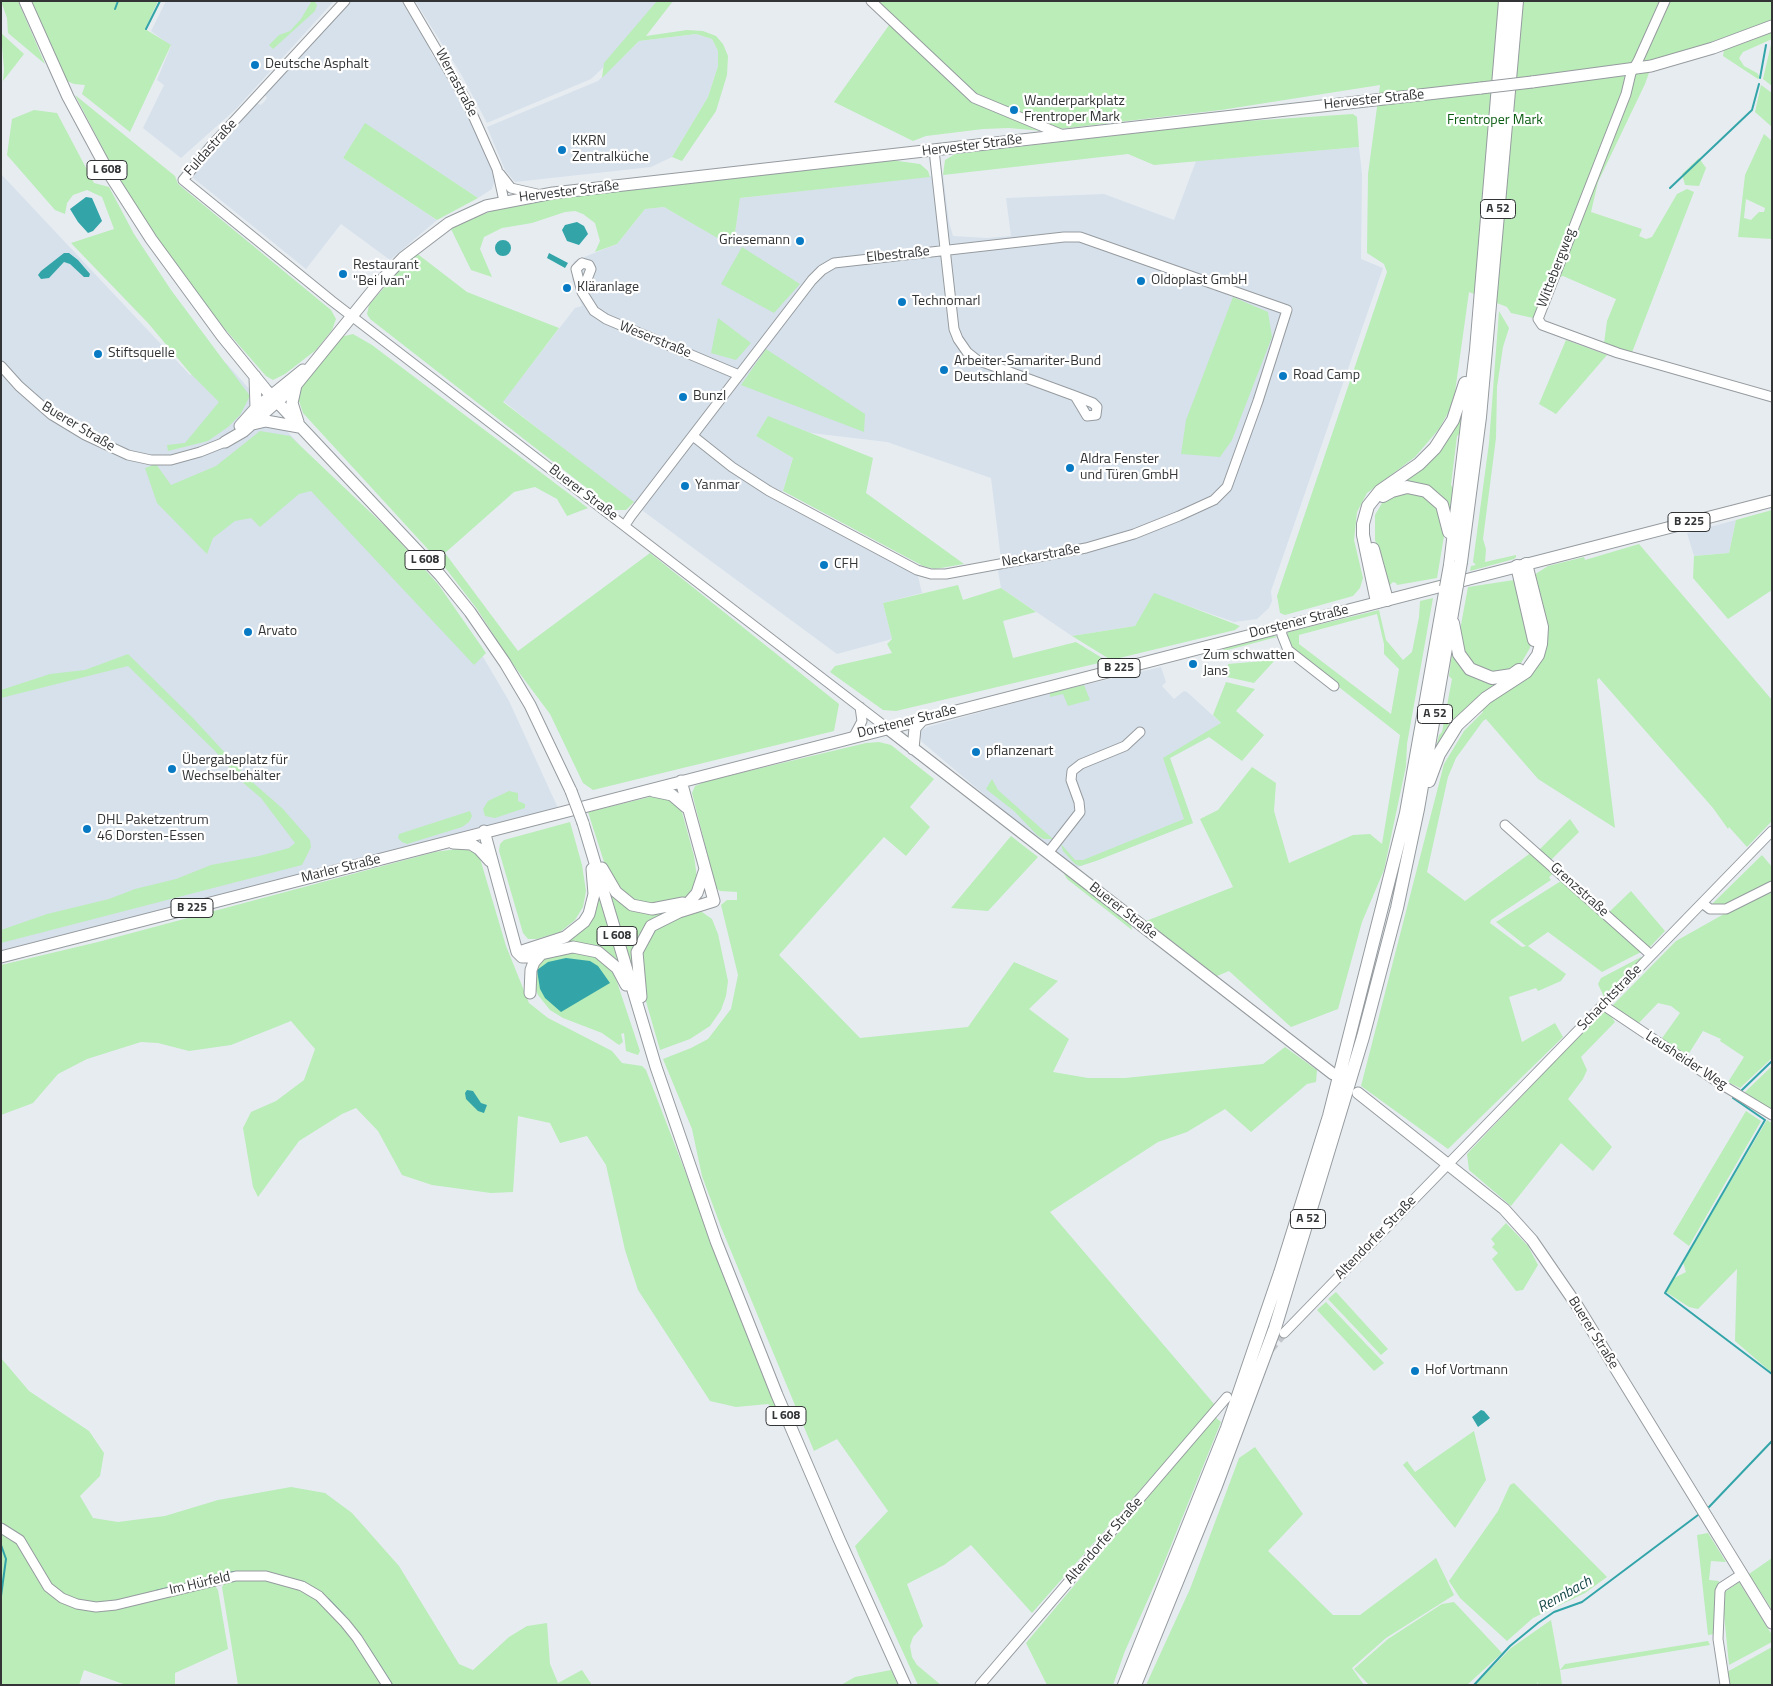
<!DOCTYPE html>
<meta charset="utf-8">
<style>
body{margin:0}
#map{position:relative;width:1773px;height:1686px;overflow:hidden;background:#e7ecf1;font-family:"Titillium Web",sans-serif}
canvas{display:block}
.frame{position:absolute;inset:0;border:2px solid #323436;pointer-events:none}
</style>
<div id="map">
<canvas width="1773" height="1686"></canvas>
<div class="frame"></div>
</div>
<script>
const ctx = document.querySelector('canvas').getContext('2d');
ctx.lineJoin = 'round';
function fillPath(path, color) { ctx.fillStyle = color; ctx.fill(path, 'evenodd'); }
const toPath = rows => new Path2D(rows.map(r => 'M' + r).join(''));
function strokePath(path, color, width, dash) { ctx.strokeStyle = color; ctx.lineWidth = width; ctx.lineCap = dash ? 'butt' : 'round'; ctx.setLineDash(dash || []); ctx.stroke(path); }
function drawText(font, color, halo, rows, align = 'center') {
  ctx.font = font + ' "Titillium Web",sans-serif'; ctx.lineWidth = 4.5; ctx.setLineDash([]); ctx.textBaseline = 'middle'; ctx.strokeStyle = halo; ctx.fillStyle = color; for (const [text, x, y, turn = 0] of rows) {
    ctx.save(); ctx.translate(x, y); ctx.rotate((+turn || 0) * Math.PI / 180); ctx.textAlign = isNaN(turn) ? turn : align; if (halo) ctx.strokeText(text, 0, 0); ctx.fillText(text, 0, 0); ctx.restore();
  }
}
fillPath(toPath([
 [166,1,334,1,236,109,181,158,143,128,164,85,157,80,171,46,151,31],
 [349,1,403,1,432,46,430,51,434,58,439,57,450,76,487,151,495,180,492,189,478,198,365,124,343,158,437,220,390,260,341,224,306,269,192,177,198,166,256,103,261,105,264,102,267,98,264,94],
 [415,1,674,1,591,79,487,123,461,74],
 [696,34,712,39,718,51,718,66,708,97,672,157,651,167,515,182,505,170,487,127,598,81,639,41],
 [1359,147,1362,174,1361,259,1383,268,1271,591,1272,601,1269,608,1257,619,1234,622,1154,594,1135,626,1072,636,1001,588,998,570,1001,559,991,478,887,442,811,433,768,417,756,436,793,458,783,491,767,496,918,576,922,593,883,603,892,639,837,654,643,511,503,401,575,308,582,306,572,279,572,267,574,261,617,244,645,209,664,207,733,246,740,198,943,175,949,222,953,236,987,238,1011,236,1006,198,1104,194,1174,220,1196,161],
 [1,174,190,375,226,363,341,491,476,645,509,701,558,808,1,951],
 [1736,520,1729,553,1694,556,1687,533],
 [1161,667,1166,682,1162,686,1174,699,1184,691,1187,692,1221,723,1209,737,1170,758,1193,823,1076,868,1019,824,922,742,920,737,919,732,927,727,1050,693]
]), '#d7e1eb');
fillPath(toPath([
 [1,1,18,1,45,64,8,33,7,18],
 [31,1,158,1,145,29,171,45,130,132,82,94,85,85,74,84,67,81],
 [657,1,673,1,646,36,687,30,703,31,716,36,723,44,728,56,727,75,716,111,682,161,672,157,708,97,718,66,718,51,712,39,696,34,639,41,602,78,604,63],
 [872,1,1772,1,1772,20,1703,45,1654,59,1645,84,1598,182,1591,212,1642,229,1639,236,1646,239,1652,237,1677,194,1687,189,1694,192,1631,355,1604,343,1607,321,1616,299,1563,276,1549,281,1533,318,1511,313,1507,307,1469,292,1455,392,1449,411,1439,429,1415,457,1367,493,1357,512,1354,540,1363,578,1360,588,1353,596,1285,615,1280,613,1277,596,1387,272,1384,264,1367,253,1368,174,1380,85,1221,110,1042,131,1009,128,983,129,926,136,913,141,834,102,892,21],
 [311,2,315,2,317,5,315,11,273,49,269,45,279,35,290,31,301,19],
 [1772,30,1772,39,1743,52,1739,58,1744,66,1757,73,1760,77,1758,79,1723,56,1724,50,1767,34],
 [1,33,24,54,3,81,4,69],
 [1772,40,1772,86,1763,79],
 [1761,85,1772,93,1772,127,1755,112],
 [75,95,175,176,178,184,331,310,336,319,332,330,316,350,285,374,273,380,266,376,224,328,171,260,125,191],
 [34,110,57,113,94,183,109,187,134,234,171,290,250,396,240,415,228,427,208,441,168,451,167,445,185,443,219,402,190,373,148,323,71,243,114,229,102,197,87,190,73,195,67,203,65,214,55,210,7,155,12,119],
 [1353,114,1357,117,1359,147,1154,165,1128,154,943,175,945,160,955,154,1232,122],
 [365,123,478,198,437,220,343,158],
 [1764,134,1772,141,1772,239,1738,237,1745,175],
 [1746,199,1765,208,1764,212,1759,212,1751,220,1744,218],
 [1699,158,1706,168,1699,186,1685,185,1682,174],
 [891,160,920,164,928,171,930,177,740,198,733,247,664,207,645,209,617,244,595,252,600,241,595,223,583,214,575,211,565,212,532,223,502,228,484,237,480,249,492,277,471,270,451,229,469,220,497,209,533,200],
 [742,247,800,284,774,313,721,284],
 [415,252,467,292,559,328,503,402,634,502,626,510,615,510,370,319,367,314,369,305],
 [1233,297,1268,312,1272,337,1232,440,1220,457,1181,454,1186,420],
 [1499,311,1509,328,1503,347,1497,387,1496,438,1483,539,1486,549,1485,562,1516,555,1516,557,1514,559,1470,571,1471,566,1476,565,1473,562,1489,443],
 [718,318,751,343,736,360,711,353],
 [353,334,372,345,588,508,567,516,557,499,535,487,514,492,445,553,518,651,650,553,839,704,834,731,593,790,583,783,550,714,509,659,477,609,447,570,303,413,297,395,303,383,341,337],
 [1566,340,1607,355,1556,414,1539,404],
 [766,349,865,414,864,432,741,385],
 [1464,405,1461,433,1457,436,1451,485,1454,490,1450,520,1439,498,1395,487],
 [768,416,873,458,866,493,964,564,935,569,923,566,783,491,793,458,756,436],
 [260,431,290,436,389,530,438,584,486,653,474,665,311,491,299,494,260,527,251,518,235,521,213,538,207,554,157,503,145,468,156,464,171,485,216,466],
 [1419,493,1437,506,1445,530,1437,578,1397,585,1396,583,1393,582,1389,586,1375,540,1375,515,1382,503,1396,494],
 [1772,510,1772,590,1728,619,1693,578,1694,556,1729,553,1736,520],
 [1639,544,1772,700,1772,821,1747,847,1729,827,1728,829,1713,808,1599,678,1597,680,1615,828,1538,779,1486,719,1483,721,1456,758,1448,777,1427,872,1465,901,1532,852,1556,872,1549,877,1551,880,1491,920,1490,923,1522,947,1526,946,1496,922,1561,881,1565,881,1640,947,1641,952,1602,972,1548,932,1528,946,1566,974,1561,981,1545,988,1538,991,1536,988,1509,997,1522,1042,1555,1023,1563,1037,1448,1149,1361,1086,1444,764,1464,731,1483,712,1481,708,1538,665,1534,575,1548,566,1584,557,1585,560],
 [1514,580,1531,640,1530,648,1520,665,1509,671,1483,672,1465,657,1460,630,1468,587],
 [958,585,963,600,1001,588,1036,612,1003,621,1013,658,1076,642,1107,661,896,711,883,710,830,672,835,666,892,653,887,644,892,639,883,603],
 [1154,593,1240,626,1235,630,1111,660,1072,636,1135,626],
 [1433,598,1407,744,1406,766,1384,870,1362,922,1338,1009,1291,1027,1229,971,1217,976,1146,921,1233,887,1200,819,1218,810,1252,767,1276,783,1274,811,1289,863,1353,835,1370,834,1382,844,1400,735,1293,651,1286,636,1288,632,1379,610,1386,640,1403,660,1412,652,1419,617,1420,601],
 [1377,614,1384,644,1384,654,1399,669,1391,714,1299,644,1299,635],
 [1272,635,1277,637,1224,651,1223,649,1240,643],
 [1453,645,1458,659,1501,680,1481,698,1433,760,1439,735,1442,732,1452,679,1449,676],
 [128,654,192,717,250,780,283,809,310,840,311,847,302,865,1,943,1,930,47,914,109,899,135,889,176,879,211,865,259,856,289,848,295,843,261,798,241,781,215,751,128,666,1,698,1,690,50,674,85,670],
 [1275,660,1254,683,1227,677,1228,664],
 [1226,682,1255,689,1236,711,1264,735,1242,761,1209,737,1170,758,1193,823,1096,861,1080,866,1075,864,1063,851,1061,844,1075,860,1083,860,1184,819,1163,758,1221,723,1213,715],
 [1084,685,1090,700,1068,706,1063,694,1050,697,1050,693],
 [879,742,891,745,934,779,910,807,930,827,906,856,884,837,779,955,860,1038,968,1027,1014,962,1058,981,1029,1009,1069,1039,1053,1072,1088,1078,1125,1078,1263,1064,1285,1047,1317,1070,1316,1082,1307,1084,1251,1132,1225,1109,1187,1132,1158,1142,1050,1212,1215,1405,1032,1613,971,1545,944,1565,907,1584,923,1626,913,1637,910,1646,912,1657,917,1665,941,1685,918,1685,859,1556,855,1546,888,1511,837,1439,814,1451,721,1227,702,1176,692,1129,663,1059,691,1048,708,1039,731,1009,738,975,721,905,727,900,737,900,737,892,720,891,716,888,692,793,695,786,707,781,866,743],
 [992,779,998,790,1053,839,1044,839,1038,836,1014,811,986,789],
 [509,791,518,793,518,801,525,804,525,808,495,818,485,816,483,809,488,801],
 [662,794,678,802,682,812,694,856,697,878,695,886,686,899,653,907,626,897,606,868,588,812],
 [470,811,472,816,469,822,462,827,407,844,402,842,398,838,399,834],
 [1570,819,1579,832,1550,861,1538,851],
 [570,822,582,865,586,891,583,907,575,920,560,932,537,939,528,939,523,933,499,851,500,844,504,840],
 [1011,836,1038,857,988,911,951,908],
 [464,848,479,855,506,946,529,1003,548,1018,612,1051,622,1063,642,1066,646,1070,777,1410,768,1404,736,1407,710,1401,638,1290,625,1250,606,1165,587,1136,560,1143,550,1123,518,1116,513,1192,491,1193,432,1185,402,1175,378,1131,356,1108,342,1114,299,1141,258,1197,253,1187,243,1128,251,1112,276,1101,304,1080,315,1049,291,1021,231,1045,189,1051,158,1043,141,1042,87,1059,58,1074,33,1103,1,1115,1,965,98,942,435,852],
 [1762,855,1772,867,1772,883,1735,903,1715,907,1711,905],
 [1063,872,1067,872,1131,924,1132,930,1067,879],
 [607,887,620,900,676,909,646,929,635,979],
 [1772,887,1772,1058,1740,1088,1728,1082,1744,1057,1720,1041,1721,1039,1703,1031,1686,1058,1660,1041,1680,1013,1671,1006,1658,1003,1637,1025,1612,1006,1676,941],
 [1631,891,1665,931,1648,949,1608,913],
 [599,895,620,968,597,948,587,944,556,945,570,938],
 [699,910,712,919,718,934,728,981,726,996,721,1010,710,1026,690,1039,660,1050,643,991,641,952,647,938,661,924],
 [582,951,604,961,612,971,617,982,640,1051,638,1055,626,1051,624,1033,621,1034,623,1042,619,1045,602,1033,563,1018,550,1010,538,995,534,985,534,969,544,956],
 [1641,957,1643,960,1606,997,1604,997,1598,984,1601,978],
 [1605,1008,1615,1022,1581,1057,1587,1070,1583,1079,1568,1099,1612,1147,1593,1171,1561,1143,1511,1206,1469,1170,1467,1154],
 [1772,1066,1772,1111,1743,1094],
 [1746,1111,1761,1121,1689,1246,1673,1234],
 [1767,1120,1772,1123,1772,1373,1735,1341,1737,1269,1698,1309,1689,1307,1666,1292,1674,1278,1686,1272,1683,1262],
 [1506,1223,1528,1246,1538,1265,1523,1290,1516,1291,1492,1259,1498,1253,1492,1247,1495,1244,1491,1239],
 [1336,1292,1387,1348,1388,1349,1381,1355,1328,1299],
 [1326,1302,1384,1363,1374,1371,1317,1310],
 [1,1358,29,1391,89,1431,104,1453,100,1476,80,1496,93,1518,118,1522,165,1516,218,1500,291,1487,325,1493,352,1513,399,1566,459,1664,473,1670,509,1637,527,1626,547,1623,550,1664,558,1683,582,1670,592,1685,390,1685,329,1601,255,1572,127,1600,85,1604,56,1592,31,1554,1,1526],
 [1215,1417,1221,1422,1161,1570,1125,1651,1113,1685,1047,1685,1026,1643],
 [1474,1431,1486,1480,1455,1528,1403,1465,1407,1461,1415,1472],
 [1255,1447,1303,1514,1268,1551,1333,1615,1360,1615,1436,1558,1454,1595,1386,1638,1352,1668,1364,1685,1146,1685,1190,1589,1239,1458],
 [1514,1483,1607,1577,1585,1593,1533,1618,1507,1641,1460,1598,1449,1581,1498,1511,1510,1485],
 [1,1530,18,1541,41,1582,76,1608,213,1583,218,1590,228,1649,175,1673,175,1685,126,1685,84,1670,79,1685,1,1685],
 [1708,1533,1726,1562,1711,1561,1709,1580,1719,1581,1714,1634,1708,1635,1697,1535],
 [1772,1558,1772,1610,1749,1574],
 [255,1577,295,1586,317,1599,347,1631,383,1685,238,1685,222,1587,226,1580],
 [1739,1582,1772,1635,1772,1642,1729,1665,1722,1594],
 [1454,1602,1502,1653,1467,1685,1369,1685,1354,1669,1388,1639,1442,1604],
 [1551,1620,1560,1670,1565,1664,1708,1641,1710,1645,1560,1670,1562,1685,1538,1685,1538,1681,1537,1685,1475,1685,1511,1648],
 [1772,1647,1772,1685,1729,1685,1727,1672],
 [891,1670,898,1685,841,1685,855,1677]
]), '#baedb8');
fillPath(toPath([
 [86,197,92,198,102,221,93,231,88,233,78,222,70,209],
 [577,222,584,226,588,234,579,245,567,241,562,230,565,225],
 '495 248a8 8 0 1 1 16 0a8 8 0 1 1-16 0Z',
 [64,253,69,253,78,260,90,274,89,277,84,277,70,264,64,262,49,278,41,279,38,275,41,271],
 [549,253,568,263,565,268,547,258],
 [566,958,590,961,598,966,610,983,561,1012,545,998,540,989,537,970,548,962],
 [467,1090,473,1091,481,1103,487,1105,484,1113,478,1111,466,1099,465,1093],
 [1481,1410,1484,1411,1490,1418,1478,1427,1472,1417]
]), '#33a5a9');
strokePath(toPath([
 [115,9,118,1],
 [146,29,160,1],
 [1760,78,1766,45],
 [1670,188,1752,110,1759,84],
 [1742,1090,1772,1061],
 [1735,1096,1733,1098,1765,1120,1665,1293,1772,1374],
 [1709,1507,1772,1441],
 [1,1545,6,1559,1,1596],
 [239,1572,259,1572],
 [156,1591,234,1572],
 [328,1599,345,1617],
 [369,1649,392,1685],
 [1474,1685,1510,1646,1538,1623,1554,1612,1582,1602,1698,1515]
]), '#33a5a9', 2);
strokePath(toPath([
 [1269,1350,1284,1333]
]), '#c3c7cc', 9, [9, 4.5]);
const minor = toPath([
 [345,1,211,146,183,180,332,301,887,728],
 [408,1,466,100,497,169,504,201],
 [871,1,974,98,1063,135],
 [1665,1,1638,61,1631,73,1626,94,1538,319,1542,325,1618,353,1772,397],
 [934,150,954,329,958,339,967,352,977,360,1075,396,1093,403,1097,407,1096,415,1087,416,1075,396],
 [500,174,511,188,537,194],
 [582,263,589,265,591,269,582,292,576,269,582,263],
 [582,292,594,311,606,319,739,375],
 [1,366,19,386,52,415,85,435,128,455,151,460,171,460,200,452,225,442],
 [625,525,631,516,812,280,822,270,834,263,1064,237,1080,237,1287,310,1258,401,1227,487,1214,500,1179,516,1134,534,1086,548,946,574,931,574,917,570,769,491,732,467,693,436],
 [1281,627,1282,635,1288,650,1334,686],
 [854,736,862,721,860,707],
 [1505,825,1651,955],
 [1048,853,1080,812,1079,802,1071,780,1072,771,1081,764,1125,746,1140,732],
 [1702,903,1710,909,1726,909,1772,886],
 [1603,1005,1719,1083,1772,1115],
 [1284,1333,1772,831],
 [1,1528,20,1540,48,1587,62,1598,77,1604,96,1607,116,1605,236,1576,266,1576,302,1586,319,1596,345,1623,357,1638,387,1685],
 [980,1685,1227,1397],
 [1725,1685,1718,1639,1720,1591,1722,1587,1742,1574]
]);
const major = toPath([
 [25,1,68,97,110,175,151,239,222,336,266,390,440,575,470,612,505,663,530,705,571,791],
 [1532,82,1651,66,1713,48,1772,26],
 [255,376,256,408],
 [296,385,292,403,298,422],
 [253,424,266,421,299,427],
 [240,426,256,408,303,370],
 [225,442,244,431,296,385,378,284,403,258,449,223,486,206,553,193,1481,88],
 [887,728,1333,1074],
 [913,749,915,728,923,719],
 [681,781,714,901],
 [653,791,672,795,686,807],
 [583,823,656,1067,716,1241,777,1395,839,1539,905,1685],
 [484,831,517,952,522,957,527,957,573,947,598,952,617,968,626,985],
 [453,843,471,844,479,849,490,861],
 [602,868,616,892,632,905,652,909,683,903],
 [690,901,697,893,705,869],
 [522,951,565,937,584,922,589,914,594,894,592,869],
 [1,957,1772,501],
 [530,993,531,970,534,962,542,953],
 [641,997,637,952,651,926,679,912,714,901],
 [1358,1093,1504,1209,1532,1240,1576,1304,1772,1623]
]);
const highway = toPath([
 [1383,496,1392,491,1407,487,1426,491,1442,505,1449,532],
 [1373,549,1387,600],
 [1461,562,1480,417,1517,1],
 [1450,565,1476,350,1505,1],
 [1517,566,1534,640],
 [1377,602,1363,535,1363,524,1368,506,1380,491,1419,464,1435,448,1453,420,1465,383],
 [1453,623,1459,654,1470,669,1492,678,1512,675,1519,670],
 [1429,781,1439,754,1457,725,1486,698,1526,672,1538,655,1541,644,1542,627,1526,564],
 [1124,1685,1227,1428,1280,1273,1329,1116,1406,813,1446,587],
 [1135,1685,1216,1486,1275,1328,1363,1037,1397,908,1418,809,1457,585]
]);
strokePath(minor, '#969b9f', 11);
strokePath(major, '#969b9f', 13);
strokePath(highway, '#969b9f', 14);
strokePath(minor, '#fff', 9);
strokePath(major, '#fff', 11);
strokePath(highway, '#fff', 12);
const majorBridge = toPath([
 [1481,88,1532,82],
 [571,791,583,823]
]);
const highwayBridge = toPath([
 [1457,585,1461,562],
 [1446,587,1450,565]
]);
strokePath(majorBridge, '#969b9f', 13, []);
strokePath(highwayBridge, '#969b9f', 14, []);
strokePath(majorBridge, '#fff', 11);
strokePath(highwayBridge, '#fff', 12);
for (const [x, y, r, color] of [
 [255,65,5,"#087ac4"],
 [1014,110,5,"#087ac4"],
 [562,150,5,"#087ac4"],
 [800,241,5,"#087ac4"],
 [343,274,5,"#087ac4"],
 [1141,281,5,"#087ac4"],
 [567,288,5,"#087ac4"],
 [902,302,5,"#087ac4"],
 [98,354,5,"#087ac4"],
 [944,370,5,"#087ac4"],
 [1283,376,5,"#087ac4"],
 [683,397,5,"#087ac4"],
 [1070,468,5,"#087ac4"],
 [685,486,5,"#087ac4"],
 [824,565,5,"#087ac4"],
 [248,632,5,"#087ac4"],
 [1193,664,5,"#087ac4"],
 [976,752,5,"#087ac4"],
 [172,769,5,"#087ac4"],
 [87,829,5,"#087ac4"],
 [1415,1371,5,"#087ac4"]
]) { const dot = new Path2D(); dot.arc(x, y, r, 0, 2 * Math.PI); ctx.fillStyle = color; ctx.fill(dot); strokePath(dot, '#fff', 2); }
for (const [x, y, w] of [
 [107,170,40],
 [1498,209,35],
 [1689,522,42],
 [425,560,40],
 [1119,668,42],
 [1435,714,35],
 [192,908,42],
 [617,936,40],
 [1308,1219,35],
 [786,1416,40]
]) { const box = new Path2D(); box.roundRect(x - w / 2, y - 9.5, w, 19, 4); ctx.fillStyle = '#fff'; ctx.fill(box); strokePath(box, '#323436', 1); }
drawText('bold 12px', '#323436', null, [
 ["L 608",107,170],
 ["A 52",1498,209],
 ["B 225",1689,522],
 ["L 608",425,560],
 ["B 225",1119,668],
 ["A 52",1435,714],
 ["B 225",192,908],
 ["L 608",617,936],
 ["A 52",1308,1219],
 ["L 608",786,1416]
]);
drawText('14px', '#323436', '#fff', [
 ["Deutsche Asphalt",265,65],
 ["Wanderparkplatz",1024,102],
 ["Frentroper Mark",1024,118],
 ["KKRN",572,142],
 ["Zentralküche",572,158],
 ["Griesemann",790,241,"right"],
 ["Restaurant",353,266],
 ["\"Bei Ivan\"",353,282],
 ["Oldoplast GmbH",1151,281],
 ["Kläranlage",577,288],
 ["Technomarl",912,302],
 ["Stiftsquelle",108,354],
 ["Arbeiter-Samariter-Bund",954,362],
 ["Deutschland",954,378],
 ["Road Camp",1293,376],
 ["Bunzl",693,397],
 ["Aldra Fenster",1080,460],
 ["und Türen GmbH",1080,476],
 ["Yanmar",695,486],
 ["CFH",834,565],
 ["Arvato",258,632],
 ["Zum schwatten",1203,656],
 ["Jans",1203,672],
 ["pflanzenart",986,752],
 ["Übergabeplatz für",182,761],
 ["Wechselbehälter",182,777],
 ["DHL Paketzentrum",97,821],
 ["46 Dorsten-Essen",97,837],
 ["Hof Vortmann",1425,1371]
], 'left');
drawText('14px', '#323436', '#fff', [
 ["Werrastraße",456,83,62],
 ["Hervester Straße",1374,100,-6],
 ["Hervester Straße",972,146,-7],
 ["Fuldastraße",211,148,-48],
 ["Hervester Straße",569,192,-7],
 ["Elbestraße",898,255,-6],
 ["Wittebergweg",1557,268,-69],
 ["Weserstraße",655,340,22],
 ["Buerer Straße",78,427,31],
 ["Buerer Straße",583,493,37],
 ["Neckarstraße",1041,556,-10],
 ["Dorstener Straße",1299,622,-14],
 ["Dorstener Straße",907,722,-14],
 ["Marler Straße",341,869,-14],
 ["Grenzstraße",1579,890,42],
 ["Buerer Straße",1123,911,38],
 ["Schachtstraße",1610,998,-46],
 ["Leusheider Weg",1686,1061,33],
 ["Altendorfer Straße",1376,1238,-46],
 ["Buerer Straße",1593,1333,58],
 ["Altendorfer Straße",1104,1541,-49],
 ["Im Hürfeld",200,1584,-13]
]);
drawText('14px', '#0d5e15', '#fff', [
 ["Frentroper Mark",1495,121]
]);
drawText('italic 15px', '#18494a', '#fff', [
 ["Rennbach",1565,1595,-29]
]);
</script>
